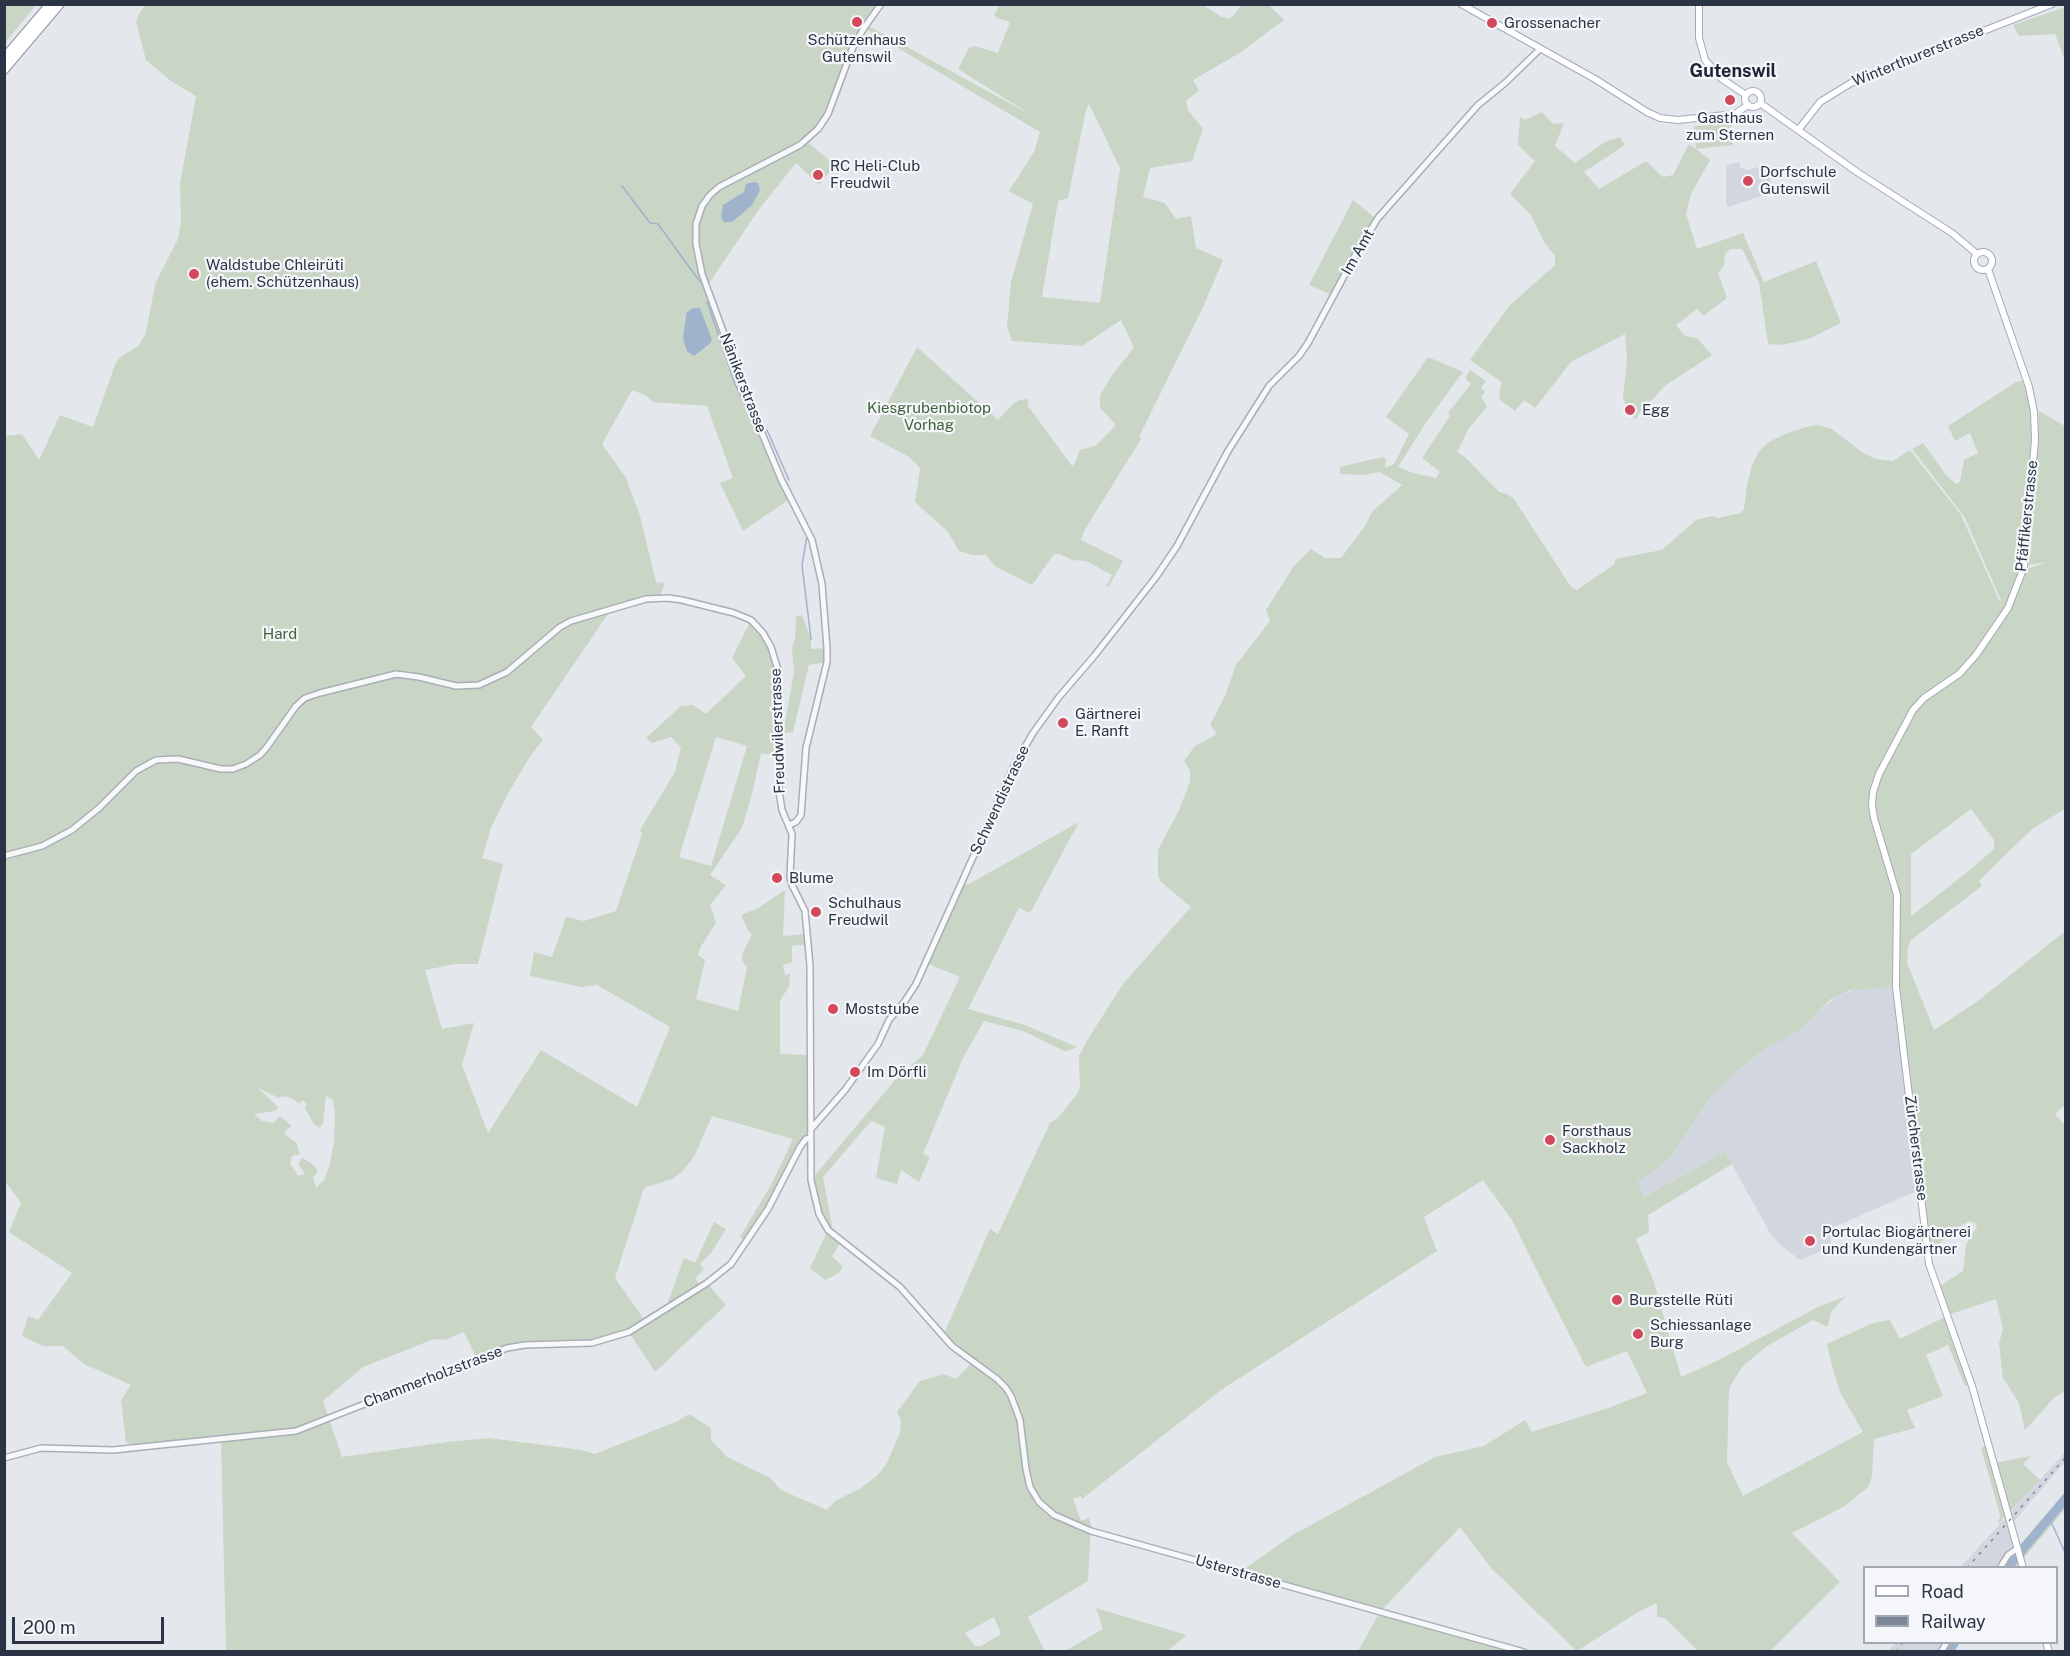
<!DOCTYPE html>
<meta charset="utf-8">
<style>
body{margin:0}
#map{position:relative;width:2070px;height:1656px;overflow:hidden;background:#e4e7ec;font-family:"Public Sans",sans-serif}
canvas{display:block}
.frame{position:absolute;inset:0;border:6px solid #2b3445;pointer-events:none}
.legend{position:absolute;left:1863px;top:1566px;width:195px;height:78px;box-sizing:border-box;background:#f4f6f9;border:2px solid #a4a8b1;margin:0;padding:8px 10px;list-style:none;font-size:18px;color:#2b3445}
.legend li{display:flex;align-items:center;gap:12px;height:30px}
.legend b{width:30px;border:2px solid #a4a8b1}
.scale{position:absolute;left:12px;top:1617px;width:152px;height:27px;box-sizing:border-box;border:3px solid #2b3445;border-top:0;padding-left:8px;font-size:18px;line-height:21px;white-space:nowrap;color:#2b3445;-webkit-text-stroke:4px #f4f6f9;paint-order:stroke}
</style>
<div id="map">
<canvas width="2070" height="1656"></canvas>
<div class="frame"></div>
<ul class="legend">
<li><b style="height:8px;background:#fff"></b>Road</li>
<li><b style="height:8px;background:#7d8696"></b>Railway</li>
</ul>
<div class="scale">200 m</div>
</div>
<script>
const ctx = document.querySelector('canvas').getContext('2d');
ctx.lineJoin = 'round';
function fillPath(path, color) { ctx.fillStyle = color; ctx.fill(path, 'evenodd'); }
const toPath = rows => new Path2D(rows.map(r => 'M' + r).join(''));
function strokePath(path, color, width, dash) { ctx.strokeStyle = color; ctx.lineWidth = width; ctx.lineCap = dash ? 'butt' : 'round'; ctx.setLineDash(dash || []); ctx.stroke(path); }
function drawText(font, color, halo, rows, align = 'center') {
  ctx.font = font + ' "Public Sans",sans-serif'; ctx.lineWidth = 4.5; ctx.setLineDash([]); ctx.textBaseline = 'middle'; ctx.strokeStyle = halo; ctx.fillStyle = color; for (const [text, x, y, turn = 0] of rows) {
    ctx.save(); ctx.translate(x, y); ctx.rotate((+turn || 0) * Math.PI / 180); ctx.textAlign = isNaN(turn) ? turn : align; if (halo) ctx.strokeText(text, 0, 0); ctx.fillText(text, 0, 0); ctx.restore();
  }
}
fillPath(toPath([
 [1739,162,1741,168,1748,170,1765,165,1774,192,1728,207,1726,202,1726,165],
 [1896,987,1922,1191,1912,1193,1832,1228,1830,1247,1800,1260,1780,1245,1770,1233,1725,1152,1642,1197,1638,1181,1654,1172,1671,1156,1708,1100,1738,1070,1766,1048,1802,1028,1836,996,1857,989],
 [2065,1452,2065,1462,2009,1527,2015,1549,2000,1567,1960,1568],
 [1895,1643,1947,1643,1941,1651,1887,1652]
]), '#d2d6de');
fillPath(toPath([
 [5,4,36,5,5,43,4,5],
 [145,5,881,5,867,25,1033,116,958,69,969,48,975,46,998,53,1010,22,997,18,994,15,1000,5,1203,5,1222,17,1230,19,1242,5,1269,5,1284,20,1241,52,1193,80,1199,90,1186,101,1188,110,1203,129,1192,161,1150,168,1143,197,1165,203,1176,219,1191,216,1196,248,1223,260,1204,305,1139,437,1141,439,1084,531,1081,540,1123,561,1109,586,1106,587,1112,575,1086,561,1072,560,1060,554,1054,554,1032,585,995,566,986,555,972,555,959,551,948,532,915,502,920,469,916,463,909,457,870,436,917,347,998,420,1014,403,1020,400,1028,399,1028,406,1072,466,1075,463,1080,450,1095,446,1116,425,1100,408,1100,395,1112,375,1134,348,1121,320,1082,346,1012,341,1007,327,1011,282,1033,204,1009,191,1034,152,1040,132,864,28,831,107,806,141,835,165,819,185,796,163,760,208,707,286,730,353,791,498,743,531,720,483,733,478,707,406,653,402,645,395,632,390,602,444,626,478,640,516,656,582,665,583,659,598,612,608,531,727,543,740,531,755,510,790,491,828,482,858,503,864,478,964,456,964,425,970,442,1029,474,1023,462,1065,488,1133,541,1050,637,1107,670,1027,597,985,582,987,530,976,534,952,552,957,566,917,584,921,616,911,642,834,640,830,675,772,681,747,671,737,652,743,646,738,681,706,693,705,706,714,746,676,732,658,751,620,763,633,778,670,778,756,761,753,752,794,742,828,710,875,726,885,710,905,716,923,700,948,698,955,705,960,696,999,738,1011,747,968,742,960,743,952,752,934,749,932,741,915,758,908,785,890,783,936,807,934,808,944,792,946,792,962,783,965,785,975,790,974,789,986,780,1001,780,1054,811,1055,809,1128,804,1142,748,1241,740,1237,771,1185,793,1139,712,1116,695,1155,683,1171,672,1179,644,1188,615,1278,646,1322,665,1310,684,1258,695,1263,714,1222,726,1229,711,1253,700,1264,704,1270,695,1278,701,1287,707,1283,726,1305,655,1372,629,1332,605,1340,525,1345,477,1359,464,1332,445,1340,434,1339,363,1367,323,1401,342,1457,447,1442,489,1438,582,1450,595,1454,678,1421,689,1414,711,1428,711,1440,727,1457,770,1478,781,1490,827,1510,835,1501,861,1488,877,1476,887,1463,900,1432,901,1421,897,1412,920,1381,944,1374,956,1379,972,1363,943,1336,990,1229,998,1234,1050,1123,1058,1118,1077,1094,1080,1087,1079,1056,1088,1039,1123,984,1191,907,1161,882,1158,876,1158,850,1179,810,1190,782,1190,771,1184,761,1194,747,1217,734,1210,725,1225,696,1236,665,1270,621,1266,610,1294,566,1311,549,1325,558,1341,558,1367,523,1371,513,1402,485,1380,472,1363,475,1340,474,1340,467,1382,457,1386,459,1385,468,1394,464,1409,434,1386,417,1428,357,1463,372,1427,421,1398,467,1413,473,1436,478,1440,472,1422,458,1450,416,1448,413,1471,384,1465,378,1470,370,1486,381,1481,388,1485,392,1481,397,1487,407,1469,428,1457,452,1465,457,1499,492,1507,494,1514,499,1571,587,1577,590,1615,564,1615,559,1662,550,1696,520,1712,516,1718,518,1741,513,1744,509,1747,485,1752,465,1760,450,1769,442,1785,434,1806,427,1819,425,1832,429,1863,453,1876,459,1893,461,1910,450,1961,515,2000,602,2001,600,1964,516,1912,449,1923,443,1946,475,1956,484,1960,482,1964,460,1978,453,1970,433,1955,441,1948,426,2016,382,2023,381,2031,407,2032,426,2024,544,2017,582,2027,569,2047,562,2028,565,2031,551,2039,411,2065,426,2065,809,2032,829,1979,881,1982,886,1911,940,1908,947,1907,963,1934,1030,1978,1001,2065,931,2065,1105,2055,1114,2066,1127,2065,1391,2055,1397,2025,1430,2019,1403,2003,1378,1999,1343,2003,1329,1996,1299,1948,1315,1994,1463,2031,1456,2023,1464,2040,1480,1998,1524,2000,1515,1981,1448,1985,1446,1968,1385,1965,1386,1948,1345,1926,1355,1943,1396,1907,1410,1915,1428,1874,1439,1872,1477,1868,1487,1845,1506,1792,1533,1840,1582,1770,1651,1698,1651,1665,1618,1657,1617,1657,1603,1638,1612,1577,1651,1491,1568,1460,1527,1381,1611,1524,1651,1358,1651,1380,1612,1240,1572,1291,1536,1435,1457,1484,1446,1525,1420,1532,1432,1608,1408,1647,1393,1627,1351,1586,1367,1541,1279,1512,1220,1483,1180,1424,1217,1437,1251,1221,1390,1082,1499,1081,1496,1073,1499,1081,1521,1089,1518,1091,1525,1088,1581,1028,1617,1045,1651,226,1651,221,1440,139,1448,126,1442,121,1400,131,1385,84,1364,63,1346,43,1346,22,1336,28,1316,38,1320,72,1273,9,1232,21,1203,5,1181,5,1150,7,1148,4,1144,5,436,22,434,39,460,60,415,93,427,116,362,122,356,138,346,146,333,155,284,178,239,181,221,180,184,196,96,171,81,146,60,136,22,138,16],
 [1089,104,1120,168,1100,303,1042,297,1058,201,1068,198,1086,110],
 [693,308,712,340,710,345,694,356,684,320,686,313],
 [716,737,747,746,711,866,679,857],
 [1971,809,1994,840,1994,849,1965,874,1911,916,1911,854],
 [1896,987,1927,1255,1955,1229,1969,1221,1975,1223,1977,1227,1966,1244,1963,1271,1937,1288,1947,1316,1900,1339,1890,1320,1873,1323,1827,1344,1832,1366,1840,1392,1863,1432,1743,1496,1727,1462,1729,1388,1743,1366,1767,1346,1813,1320,1827,1327,1832,1311,1846,1296,1818,1307,1719,1360,1681,1377,1654,1282,1636,1239,1649,1232,1648,1215,1732,1164,1725,1152,1643,1197,1638,1181,1654,1172,1671,1156,1708,1100,1738,1070,1766,1048,1799,1031,1831,999,1850,990],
 [258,1088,279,1098,282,1096,291,1098,300,1104,302,1100,307,1104,305,1108,314,1124,320,1128,323,1123,326,1096,333,1100,335,1112,334,1143,329,1167,324,1180,316,1188,313,1178,318,1171,311,1163,302,1158,298,1164,305,1174,298,1176,290,1163,292,1156,300,1154,296,1142,285,1135,285,1131,292,1126,280,1116,274,1123,262,1121,254,1114,275,1111,278,1107],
 [994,1617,1001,1634,981,1646,975,1646,965,1633],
 [2065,7,2065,61,2055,34,2019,36,2013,25],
 [1542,112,1553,124,1564,123,1555,146,1575,163,1605,142,1620,137,1625,145,1584,172,1599,189,1646,161,1663,177,1673,175,1689,144,1696,149,1694,126,1731,123,1733,145,1696,149,1710,160,1691,194,1686,214,1697,249,1743,233,1764,282,1816,261,1841,323,1809,339,1781,345,1768,344,1759,283,1742,249,1730,249,1725,254,1724,265,1718,273,1727,298,1703,316,1697,309,1676,325,1685,336,1697,338,1712,355,1666,385,1640,412,1636,420,1627,410,1623,396,1627,359,1625,334,1571,362,1535,408,1524,400,1515,411,1500,400,1499,394,1502,382,1470,360,1509,306,1555,265,1555,256,1544,242,1530,214,1510,194,1535,161,1518,145,1520,117,1525,120],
 [1353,200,1375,218,1363,236,1330,294,1309,285],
 [802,615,811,639,811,649,827,648,827,662,809,665,793,732,783,733,794,673,792,648,795,638,796,616],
 [1079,822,1030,913,1019,908,968,1009,1025,1025,1077,1047,1071,1050,1064,1051,1023,1031,984,1021,963,1058,923,1154,930,1157,919,1182,901,1170,897,1184,876,1178,885,1127,871,1121,823,1177,834,1236,841,1242,832,1256,843,1267,839,1273,825,1280,810,1268,828,1230,822,1221,811,1180,895,1080,923,1055,960,977,926,963,961,885,969,884],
 [2065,1493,2065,1509,2016,1567,2000,1568],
 [1096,1608,1187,1635,1167,1651,1065,1651,1103,1629]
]), '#c9d6c5');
fillPath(toPath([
 [753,182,758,183,760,190,752,205,732,222,724,222,721,217,723,205,744,192,746,184],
 [693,308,700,308,712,340,710,344,694,356,687,351,683,339,686,313]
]), '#9fb4cc');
strokePath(toPath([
 [622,186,650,223,658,224,700,282],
 [707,302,735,384,749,413],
 [767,430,789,480],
 [807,536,802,565,811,639],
 [2049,1517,2066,1555]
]), '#9fb4cc', 1.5);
strokePath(toPath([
 [2007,1568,2066,1498],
 [1949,1652,1955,1642]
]), '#9fb4cc', 9);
const minor = toPath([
 [789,825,796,822,801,815,806,748,827,662,827,648,822,584,812,540,781,479,749,402,702,274,696,244,696,224,702,206,710,195,719,187,800,145,818,129,828,114,853,47,864,28,881,4],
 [4,856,42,846,72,830,99,808,136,771,156,760,178,759,221,769,233,769,246,764,260,755,267,747,296,706,305,698,320,693,396,674,419,677,456,686,479,685,507,672,560,627,571,621,646,599,668,598,682,600,734,613,751,620,763,633,771,647,778,670,779,791,782,810,792,834,790,877,792,885,805,911,810,966,811,1180,819,1214,828,1230,900,1287,952,1346,997,1379,1006,1388,1011,1396,1020,1420,1026,1469,1030,1487,1039,1502,1054,1515,1091,1531,1524,1652],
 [811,1129,845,1090,878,1044,889,1020,905,1001,916,984,1013,768,1033,733,1059,697,1095,655,1156,577,1177,546,1228,451,1269,386,1299,356,1308,343,1357,252,1378,218,1478,105,1505,83,1540,49],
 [4,1458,41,1448,113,1450,296,1431,507,1348,525,1345,592,1343,629,1332,707,1283,731,1264,768,1209,800,1147,806,1139,810,1138],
 [2000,1568,2008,1555,2018,1548],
 [1941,1652,1947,1642]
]);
const major = toPath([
 [1461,4,1595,79,1647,112,1660,118,1678,120,1735,114,1748,105],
 [1699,4,1699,38,1705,60,1722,79,1746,95],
 '1745 99a8 8 0 1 1 16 0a8 8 0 1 1-16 0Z',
 [1760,103,1857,172,1952,233,1977,254],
 [1799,129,1820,102,1851,83,2052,4],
 '1974 261a9 9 0 1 1 18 0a9 9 0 1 1-18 0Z',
 [1988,269,2029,387,2034,412,2035,440,2024,567,2008,608,1976,655,1959,674,1924,698,1913,710,1879,774,1873,792,1872,805,1874,818,1897,895,1896,987,1929,1264,1972,1386,2023,1568],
 [2046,1642,2049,1652]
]);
const highway = toPath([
 [4,58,50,4],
 [4,70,60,4]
]);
strokePath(minor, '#a9aeb7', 8);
strokePath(major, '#a3abb8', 8);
strokePath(highway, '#8b94a3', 10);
strokePath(minor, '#f7f8fa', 5);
strokePath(major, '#fff', 6);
strokePath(highway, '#fff', 8);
strokePath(toPath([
 [1967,1568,2066,1457],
 [1896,1652,1903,1642]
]), '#7d8696', 1.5, [3, 6]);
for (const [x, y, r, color] of [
 [857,22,6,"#d1495b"],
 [1492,23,6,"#d1495b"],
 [1730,100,6,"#d1495b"],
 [818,175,6,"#d1495b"],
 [1748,181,6,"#d1495b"],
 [194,274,6,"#d1495b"],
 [1630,410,6,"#d1495b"],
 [1063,723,6,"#d1495b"],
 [777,878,6,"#d1495b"],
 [816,912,6,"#d1495b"],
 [833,1009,6,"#d1495b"],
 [855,1072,6,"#d1495b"],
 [1550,1140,6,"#d1495b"],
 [1810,1241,6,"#d1495b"],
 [1617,1300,6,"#d1495b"],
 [1638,1334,6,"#d1495b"]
]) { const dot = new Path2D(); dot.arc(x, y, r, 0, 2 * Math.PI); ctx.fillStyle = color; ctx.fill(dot); strokePath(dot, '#f4f6f9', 2); }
drawText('15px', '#2b3445', '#f4f6f9', [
 ["Grossenacher",1504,23],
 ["Schützenhaus",857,40,"center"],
 ["Gutenswil",857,57,"center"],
 ["Gasthaus",1730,118,"center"],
 ["zum Sternen",1730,135,"center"],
 ["RC Heli-Club",830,166],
 ["Freudwil",830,183],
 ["Dorfschule",1760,172],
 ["Gutenswil",1760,189],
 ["Waldstube Chleirüti",206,265],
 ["(ehem. Schützenhaus)",206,282],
 ["Egg",1642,410],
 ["Gärtnerei",1075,714],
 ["E. Ranft",1075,731],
 ["Blume",789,878],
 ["Schulhaus",828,903],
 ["Freudwil",828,920],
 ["Moststube",845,1009],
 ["Im Dörfli",867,1072],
 ["Forsthaus",1562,1131],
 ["Sackholz",1562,1148],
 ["Portulac Biogärtnerei",1822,1232],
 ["und Kundengärtner",1822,1249],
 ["Burgstelle Rüti",1629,1300],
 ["Schiessanlage",1650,1325],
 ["Burg",1650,1342]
], 'left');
drawText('15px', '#2b3445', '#f4f6f9', [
 ["Winterthurerstrasse",1918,56,-22],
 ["Im Amt",1358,252,-60],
 ["Nänikerstrasse",743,383,69],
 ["Pfäffikerstrasse",2027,516,-84],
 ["Freudwilerstrasse",778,731,-92],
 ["Schwendistrasse",1000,800,-65],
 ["Zürcherstrasse",1916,1148,83],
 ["Chammerholzstrasse",433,1377,-21],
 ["Usterstrasse",1238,1572,16]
]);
drawText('15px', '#3f6138', '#f4f6f9', [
 ["Kiesgrubenbiotop",929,408],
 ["Vorhag",929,425],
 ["Hard",280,634]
]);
drawText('bold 18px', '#1d2536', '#f4f6f9', [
 ["Gutenswil",1733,71]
]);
</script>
